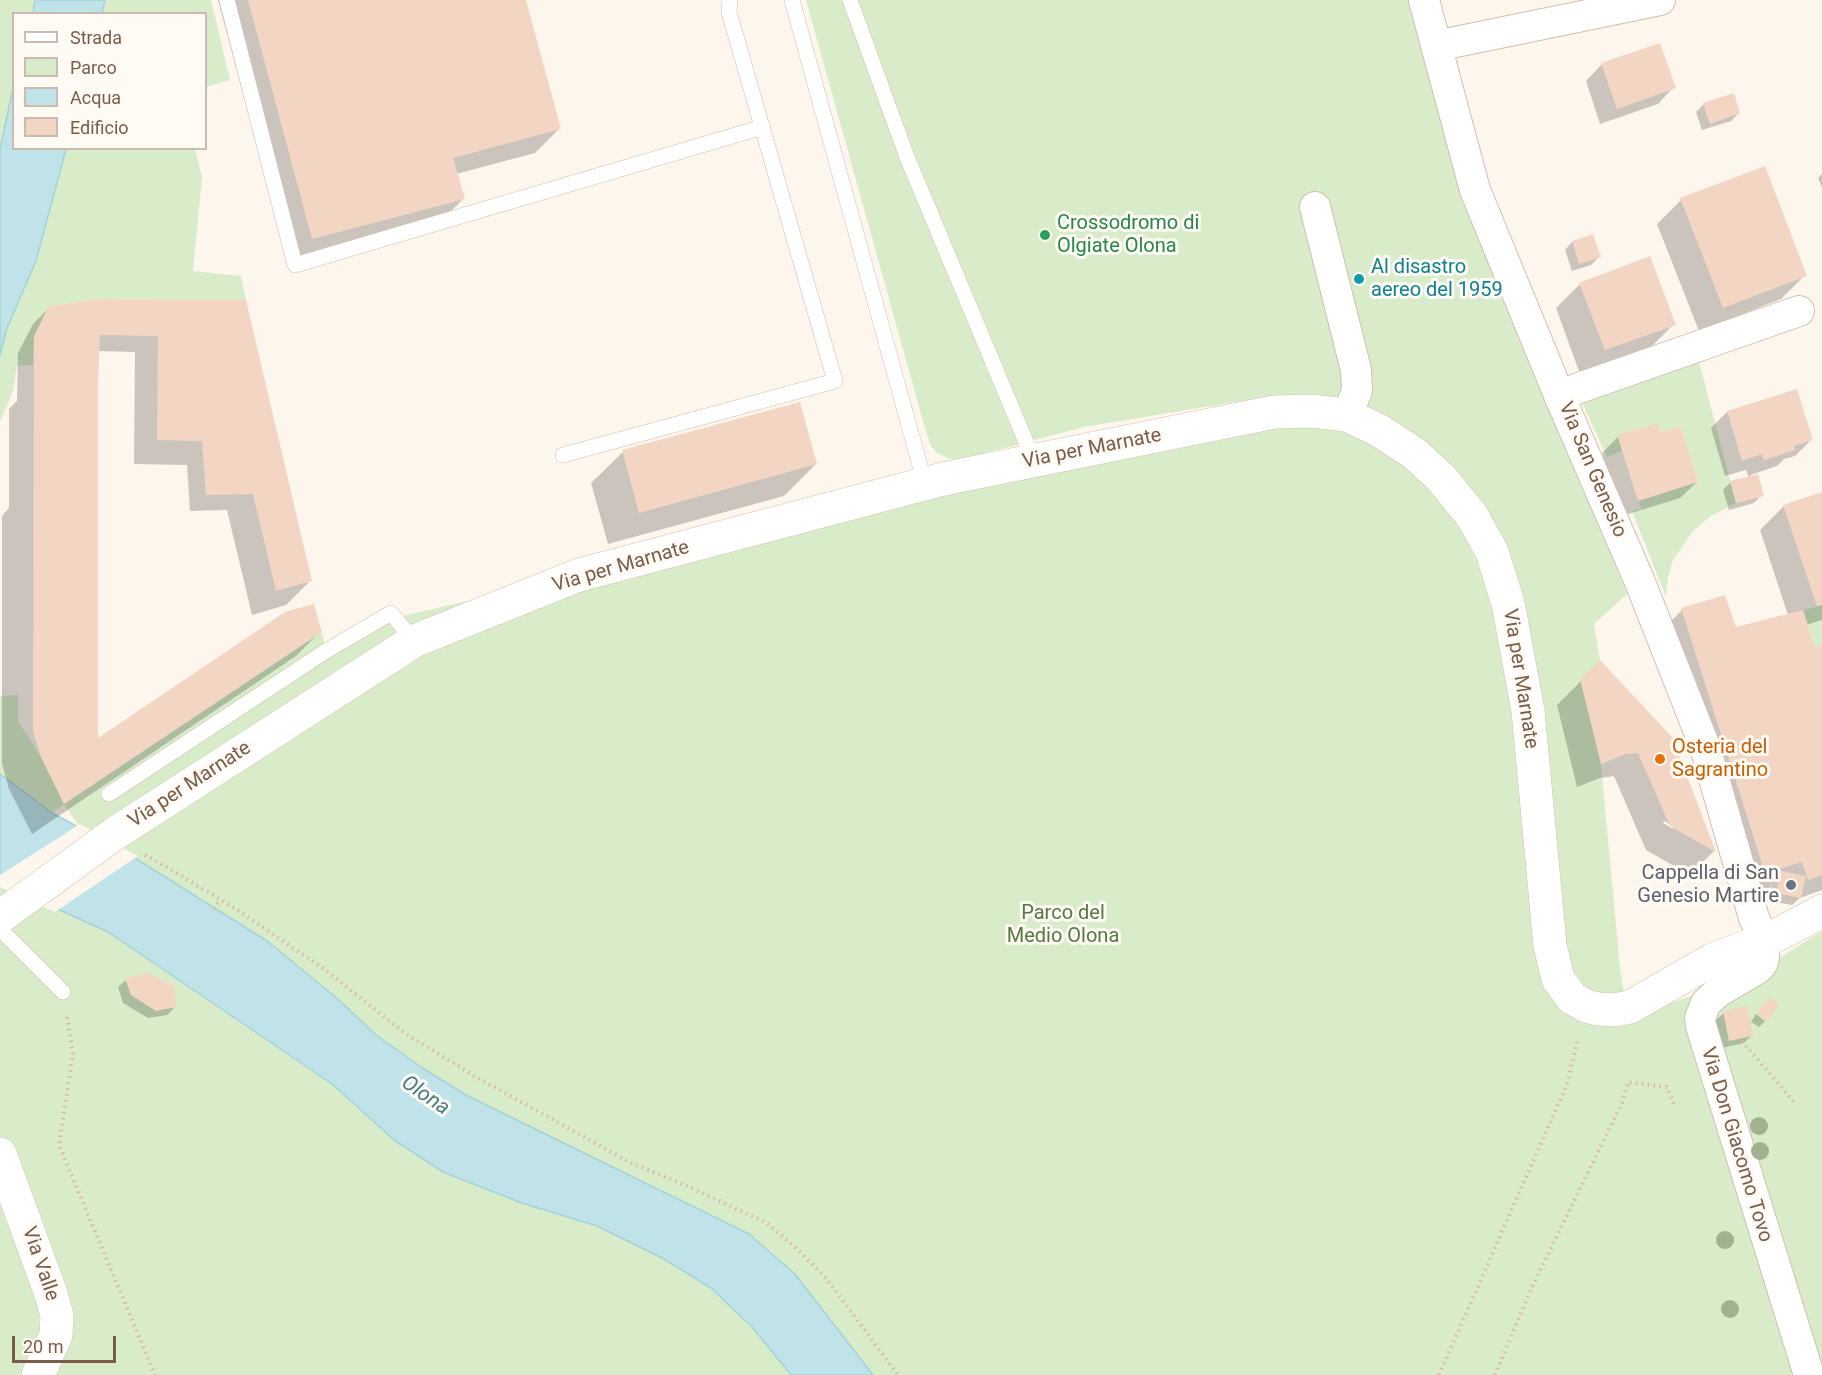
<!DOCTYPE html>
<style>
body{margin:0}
#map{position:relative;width:1822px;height:1375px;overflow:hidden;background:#fdf6ec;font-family:Roboto,sans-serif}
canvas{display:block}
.legend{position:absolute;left:12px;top:12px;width:195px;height:138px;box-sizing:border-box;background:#fffaf3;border:2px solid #cabbb1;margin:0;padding:8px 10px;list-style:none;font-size:18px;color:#7a5c4d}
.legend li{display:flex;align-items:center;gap:12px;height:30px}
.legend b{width:30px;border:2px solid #cabbb1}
.scale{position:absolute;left:12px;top:1336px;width:104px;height:27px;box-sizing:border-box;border:3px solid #7a5c4d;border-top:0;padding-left:8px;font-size:18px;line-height:21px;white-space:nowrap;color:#7a5c4d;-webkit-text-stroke:4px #fffaf3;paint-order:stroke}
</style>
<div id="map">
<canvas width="1822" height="1375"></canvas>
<ul class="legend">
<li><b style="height:8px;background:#fff"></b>Strada</li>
<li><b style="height:16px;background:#d8ecc9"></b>Parco</li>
<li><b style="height:16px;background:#bfe3e8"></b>Acqua</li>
<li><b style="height:16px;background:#f3d5c3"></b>Edificio</li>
</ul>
<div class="scale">20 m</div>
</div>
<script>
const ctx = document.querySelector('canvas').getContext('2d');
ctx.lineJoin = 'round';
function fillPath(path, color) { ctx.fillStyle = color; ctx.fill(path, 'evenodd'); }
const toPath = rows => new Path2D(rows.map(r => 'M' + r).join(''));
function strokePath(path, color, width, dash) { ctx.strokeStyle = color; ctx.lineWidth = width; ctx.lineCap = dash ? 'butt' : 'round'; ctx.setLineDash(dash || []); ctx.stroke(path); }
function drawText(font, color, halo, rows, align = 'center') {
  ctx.font = font + ' Roboto,sans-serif'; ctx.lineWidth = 6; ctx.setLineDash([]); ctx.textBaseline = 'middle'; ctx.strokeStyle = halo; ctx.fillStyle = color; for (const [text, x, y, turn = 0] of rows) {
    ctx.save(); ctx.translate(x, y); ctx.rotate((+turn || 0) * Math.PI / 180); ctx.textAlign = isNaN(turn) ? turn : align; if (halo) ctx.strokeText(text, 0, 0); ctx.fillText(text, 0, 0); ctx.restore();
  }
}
fillPath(toPath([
 [0,0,54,0,51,13,14,14,14,148,0,326],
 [105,0,211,0,230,80,206,87,206,14,102,14],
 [806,0,1426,0,1574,458,1627,594,1594,624,1600,660,1601,764,1620,968,1628,1018,1754,974,1822,931,1822,1375,0,1375,0,845,81,829,64,804,52,813,0,774,0,696,18,695,18,721,41,757,64,804,322,632,326,651,398,617,1239,423,1235,402,1084,427,955,461,937,453,931,446,926,432],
 [66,149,195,149,202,177,193,271,241,276,246,300,101,299,49,306,34,336,33,365,17,366,13,391,0,422,0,355,7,328,36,261],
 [1699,362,1736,503,1711,516,1692,532,1672,562,1668,578,1666,597,1632,511,1641,509,1638,501,1698,482,1681,426,1661,432,1657,423,1618,435,1622,451,1607,457,1582,403],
 [1822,605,1822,645,1815,647,1803,610]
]), '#d8ecc9');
const water = toPath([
 [35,0,105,0,102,13,33,13,35,0],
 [13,88,14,148,66,149,36,261,7,328,0,355,0,149,13,88],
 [0,774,52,813,127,853,267,941,338,999,376,1035,424,1069,466,1095,749,1234,795,1274,873,1375,791,1375,752,1327,711,1288,662,1258,597,1226,522,1203,443,1172,394,1140,332,1084,108,932,0,883,0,774]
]);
fillPath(water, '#bfe3e8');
strokePath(water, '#a5d3da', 1.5);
fillPath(toPath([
 [80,824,138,856,55,912,0,887,0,875]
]), '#fdf6ec');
fillPath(toPath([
 [218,0,525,0,559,129,535,153,456,174,463,199,439,223,288,263],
 [1602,64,1674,87,1658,104,1600,124,1586,81],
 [1704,104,1739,113,1731,121,1702,130,1696,112],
 [1822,174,1822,188,1818,178],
 [1681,200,1805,275,1781,299,1699,331,1657,224],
 [1572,242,1599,257,1591,265,1572,271,1565,250],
 [1580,284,1674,324,1650,348,1580,374,1556,308],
 [245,301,310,581,286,605,252,615,227,510,190,511,187,465,134,464,135,352,97,351,97,742,320,632,296,656,32,834,9,789,2,763,2,516,9,508,9,409,17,401,18,353,33,324,50,307],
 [1727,412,1811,440,1795,456,1784,459,1777,466,1750,475,1762,495,1754,503,1729,510,1723,490,1731,482,1749,478,1746,470,1725,476,1711,428],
 [1660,434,1697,482,1680,498,1622,516,1602,453,1618,437],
 [623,452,816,464,784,496,608,544,591,483],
 [1822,493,1822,620,1806,625,1814,649,1822,646,1822,890,1800,898,1792,905,1769,901,1772,887,1741,897,1658,634,1682,610,1735,628,1788,615,1760,530,1784,506],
 [1600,662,1671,737,1714,851,1690,875,1646,850,1614,776,1600,778,1577,787,1557,705],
 [1664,821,1673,826,1673,829,1663,823],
 [126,980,175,1007,167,1015,148,1018,123,1003,118,987],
 [1724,1013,1752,1035,1744,1043,1722,1048,1716,1020],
 [1756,1014,1765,1021,1759,1027,1751,1022]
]), '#0003');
fillPath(toPath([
 [248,0,526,0,561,129,453,158,465,199,312,239],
 [1660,43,1676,88,1617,109,1601,63],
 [1734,93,1740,113,1710,124,1703,103],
 [1765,166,1807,276,1723,308,1680,198],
 [1593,234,1601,257,1579,264,1572,241],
 [1650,256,1676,325,1605,350,1579,283],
 [101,299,246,300,312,581,276,591,253,494,206,495,202,441,157,440,158,336,100,335,98,385,98,738,285,612,314,604,322,632,64,804,41,757,33,731,34,336,49,306],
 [1797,389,1813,440,1794,446,1795,450,1764,460,1762,454,1742,461,1727,411],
 [800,402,817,464,639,513,622,450],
 [1658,423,1661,432,1681,426,1698,482,1638,501,1617,435],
 [1758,474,1764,496,1736,503,1730,481],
 [1822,492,1822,605,1817,606,1783,505],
 [1725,595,1736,627,1803,610,1815,647,1822,645,1822,875,1808,880,1802,862,1765,873,1681,608],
 [1600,660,1672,737,1716,852,1670,826,1638,753,1626,754,1601,764,1580,679],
 [1781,871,1806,876,1801,898,1776,893],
 [148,973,174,986,176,1007,156,1011,131,995,125,978],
 [1769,997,1779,1005,1767,1021,1757,1013],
 [1747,1006,1753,1036,1729,1041,1723,1011]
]), '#f3d5c3');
const lane = toPath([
 [227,0,295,265,763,127],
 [792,0,925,484],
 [850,0,907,157,1034,461],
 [563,455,835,381,729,12,730,0],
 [109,794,326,651,391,613,414,641],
 [0,929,63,992]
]);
const street = toPath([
 [1424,0,1475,190,1559,395,1640,582,1705,747,1754,918,1764,939,1764,958,1762,964,1757,969,1718,992,1706,1003,1700,1018,1701,1026,1809,1375],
 [1436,46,1660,0],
 [1315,207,1356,370,1357,391,1347,415],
 [1559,395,1799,311]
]);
const secondary = toPath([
 [0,917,114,834,414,641,579,575,943,479,1274,412,1311,411,1347,415,1380,431,1415,454,1442,479,1472,516,1492,552,1508,603,1528,711,1550,945,1558,979,1572,998,1586,1006,1598,1009,1615,1010,1630,1007,1712,960,1777,935,1822,911],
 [0,1154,51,1294,57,1316,56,1335,38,1375]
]);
strokePath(lane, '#d1beb0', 16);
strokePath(street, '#d1beb0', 32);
strokePath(secondary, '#d6c0b0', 34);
strokePath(toPath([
 [145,855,160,863,236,909,324,969,406,1034,476,1077,631,1163,687,1186,767,1223,796,1248,826,1278,898,1375],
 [214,909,220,899],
 [67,1017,73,1054,59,1145,155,1375],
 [1742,1041,1794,1102],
 [1439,1375,1567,1084,1578,1038],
 [1495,1375,1532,1287,1622,1103,1628,1082,1667,1087,1675,1107]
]), '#d9b8a5', 4, [1.5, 4.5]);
strokePath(lane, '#fff', 15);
strokePath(street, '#fff', 30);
strokePath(secondary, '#fff', 33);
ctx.fillStyle = '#a0b28e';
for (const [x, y] of [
 [1759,1126],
 [1760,1151],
 [1725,1240],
 [1730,1309]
]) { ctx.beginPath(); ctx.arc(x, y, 9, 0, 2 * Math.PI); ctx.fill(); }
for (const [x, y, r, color] of [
 [1045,235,6,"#2e9e5b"],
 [1359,279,6,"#0f9aa8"],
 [1660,759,6,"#e8710a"],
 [1791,885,6,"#6b7280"]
]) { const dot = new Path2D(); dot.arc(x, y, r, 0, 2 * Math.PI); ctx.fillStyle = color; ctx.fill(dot); strokePath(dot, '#fffaf3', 2); }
drawText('20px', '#27864d', '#fffaf3', [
 ["Crossodromo di",1057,224],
 ["Olgiate Olona",1057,247]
], 'left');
drawText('20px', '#0d838f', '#fffaf3', [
 ["Al disastro",1371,268],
 ["aereo del 1959",1371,291]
], 'left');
drawText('20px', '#7a5c4d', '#fffaf3', [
 ["Via per Marnate",1092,449,-11],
 ["Via San Genesio",1592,470,67],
 ["Via per Marnate",621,567,-16],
 ["Via per Marnate",1520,679,81],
 ["Via per Marnate",190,785,-33],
 ["Via Don Giacomo Tovo",1736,1145,73],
 ["Via Valle",40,1264,71]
]);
drawText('20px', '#c56008', '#fffaf3', [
 ["Osteria del",1672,748],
 ["Sagrantino",1672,771]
], 'left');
drawText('20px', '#5b616d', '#fffaf3', [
 ["Cappella di San",1779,874],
 ["Genesio Martire",1779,897]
], 'right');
drawText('20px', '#537a41', '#fffaf3', [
 ["Parco del",1063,914],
 ["Medio Olona",1063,937]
]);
drawText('italic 21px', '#437c86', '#fffaf3', [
 ["Olona",425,1096,34]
]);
</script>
